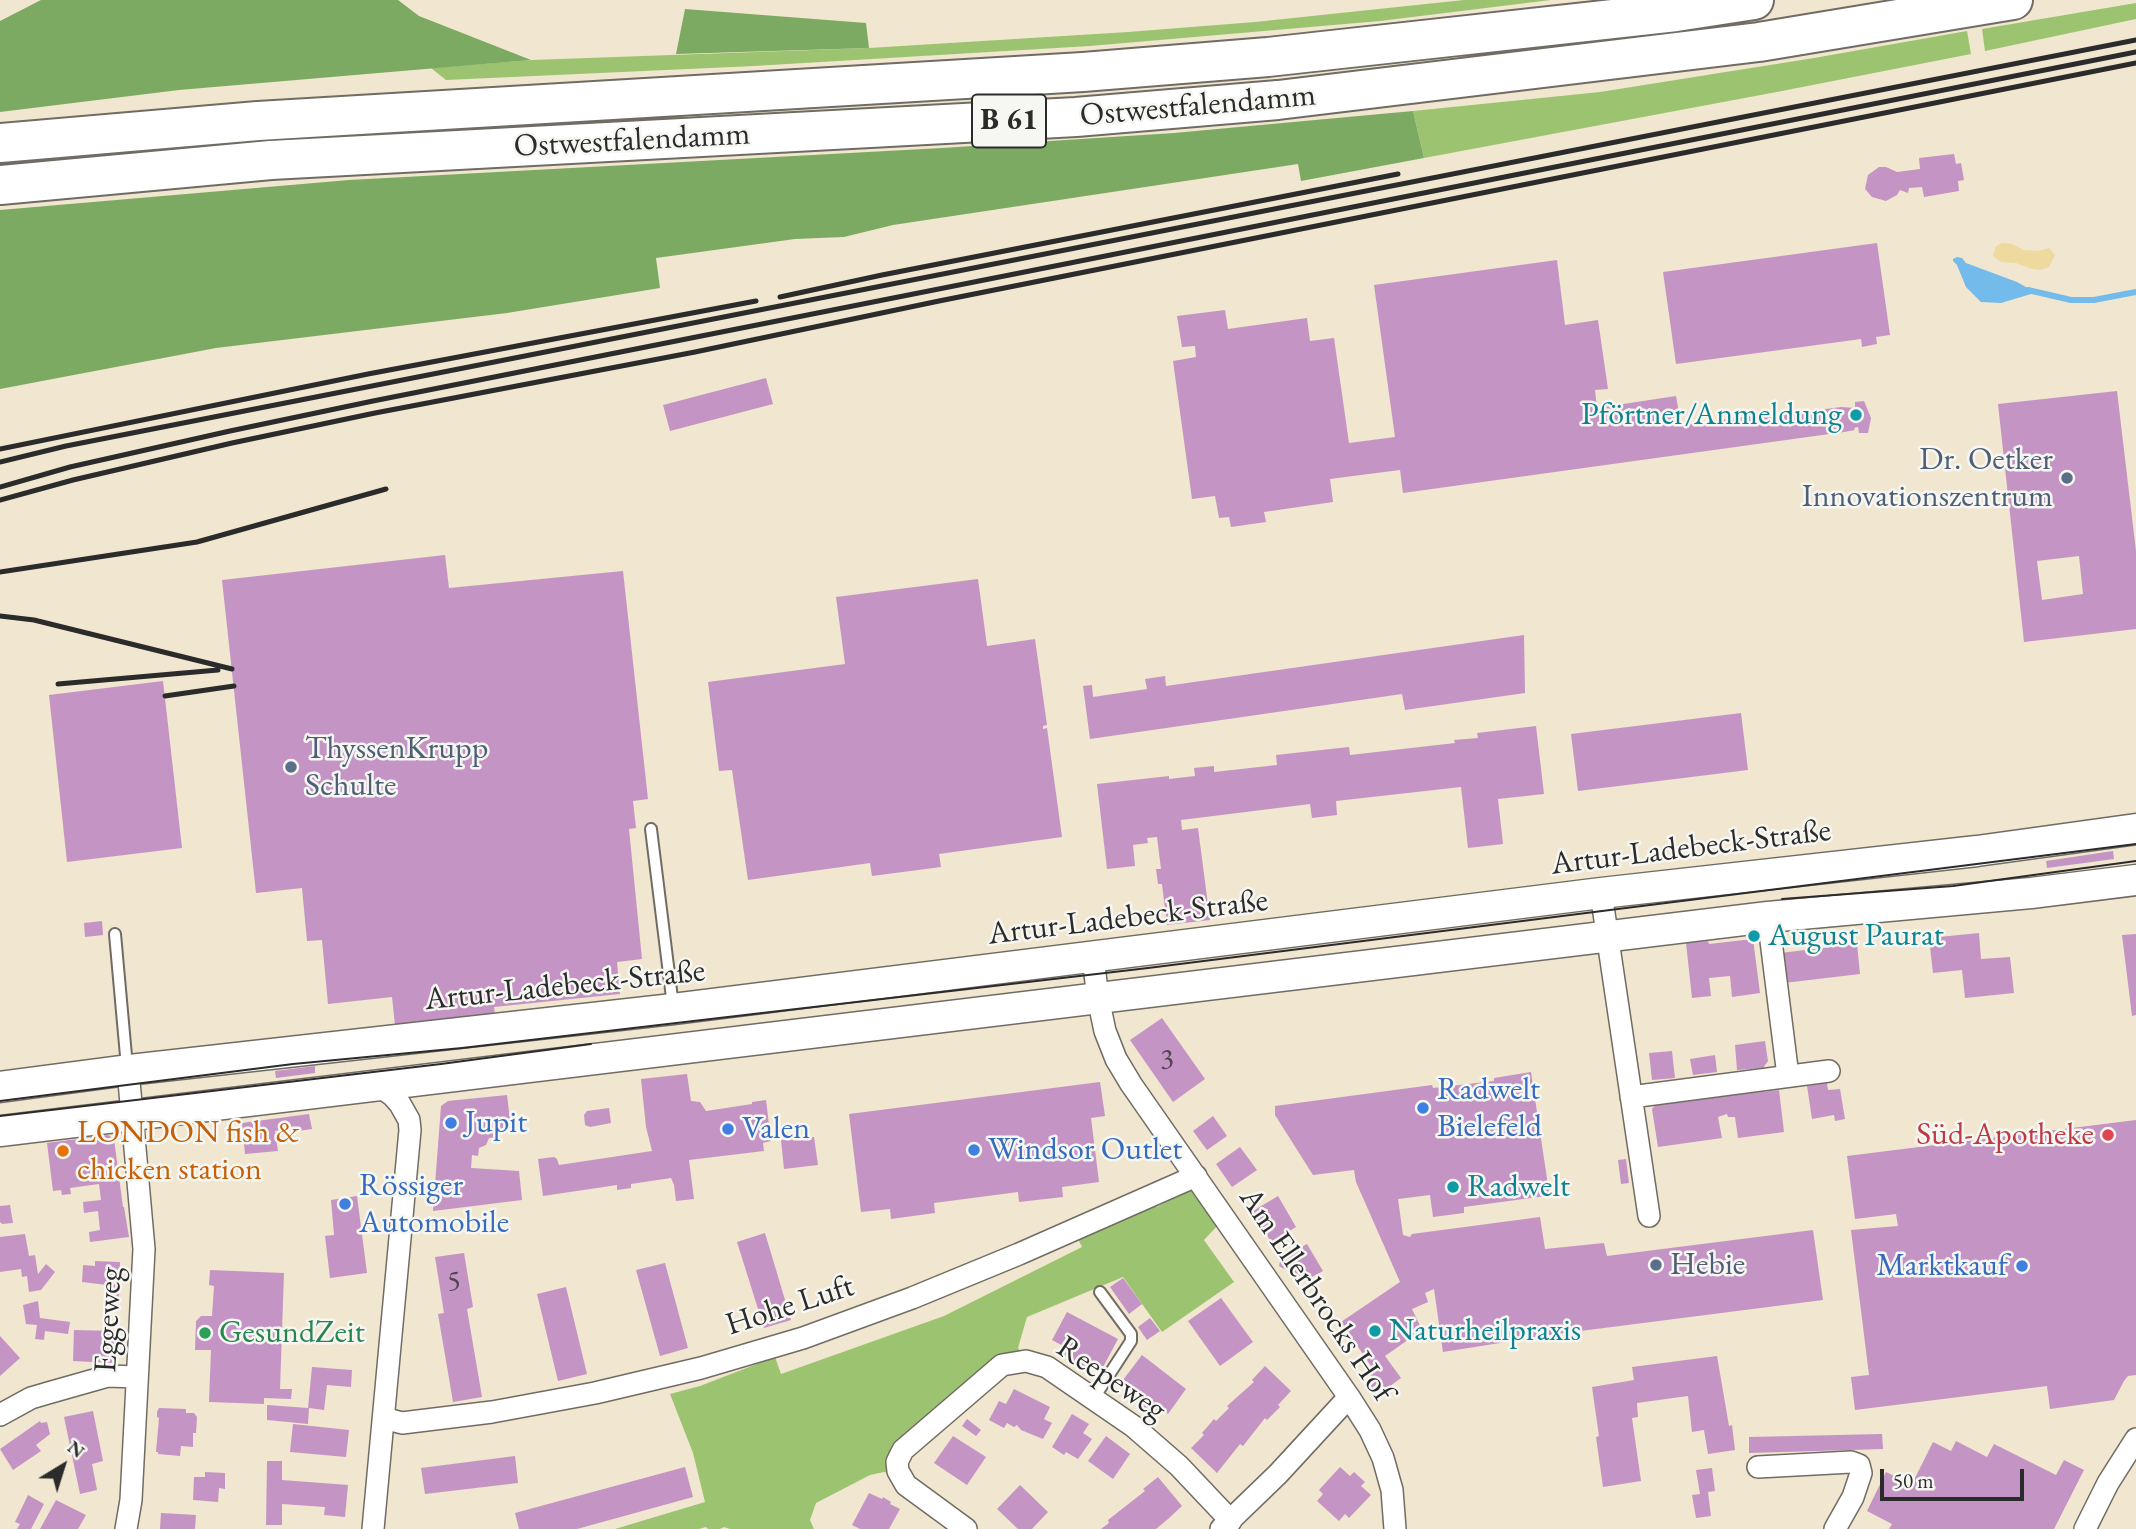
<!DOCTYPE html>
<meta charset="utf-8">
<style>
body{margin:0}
#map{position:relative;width:2136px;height:1529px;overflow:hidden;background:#f1e6cf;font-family:"EB Garamond",serif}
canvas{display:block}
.north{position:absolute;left:28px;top:1431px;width:70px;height:70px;-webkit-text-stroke:5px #f6f6f2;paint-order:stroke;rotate:38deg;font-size:19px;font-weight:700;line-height:28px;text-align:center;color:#2b2b2b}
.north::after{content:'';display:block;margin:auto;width:24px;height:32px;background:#2b2b2b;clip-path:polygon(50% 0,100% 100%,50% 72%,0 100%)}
.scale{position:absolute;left:1880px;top:1469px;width:144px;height:32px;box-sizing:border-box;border:4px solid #2b2b2b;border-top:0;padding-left:9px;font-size:21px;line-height:24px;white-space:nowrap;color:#2b2b2b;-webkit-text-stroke:5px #f6f6f2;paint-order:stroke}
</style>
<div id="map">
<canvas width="2136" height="1529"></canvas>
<div class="north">N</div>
<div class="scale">50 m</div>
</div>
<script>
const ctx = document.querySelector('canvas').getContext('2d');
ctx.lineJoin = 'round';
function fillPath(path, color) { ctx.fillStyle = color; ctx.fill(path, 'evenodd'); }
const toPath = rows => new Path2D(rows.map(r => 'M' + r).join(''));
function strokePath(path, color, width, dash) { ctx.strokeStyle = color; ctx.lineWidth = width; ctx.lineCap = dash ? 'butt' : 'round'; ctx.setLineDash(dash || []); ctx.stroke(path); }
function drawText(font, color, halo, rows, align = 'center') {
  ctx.font = font + ' "EB Garamond",serif'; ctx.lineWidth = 5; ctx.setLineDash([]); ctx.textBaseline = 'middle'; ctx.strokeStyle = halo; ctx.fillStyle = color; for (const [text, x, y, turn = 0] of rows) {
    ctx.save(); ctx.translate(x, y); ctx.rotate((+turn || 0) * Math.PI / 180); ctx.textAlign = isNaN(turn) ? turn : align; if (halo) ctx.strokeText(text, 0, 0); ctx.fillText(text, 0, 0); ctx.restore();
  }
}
fillPath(toPath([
 [1464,0,1551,0,1380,21,1090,46,754,66,446,80,431,68,531,60,869,48,1128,32,1255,22],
 [2136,3,2136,19,1985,51,1982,29],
 [1967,31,1971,54,1782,91,1424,158,1413,111,1600,92,1814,58],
 [1194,1187,1219,1224,1204,1240,1234,1282,1162,1332,1123,1277,1027,1317,1018,1348,1024,1355,889,1473,884,1472,870,1475,816,1503,810,1520,814,1529,730,1529,724,1527,720,1529,708,1529,706,1527,699,1529,615,1529,705,1502,693,1453,670,1394,700,1386,775,1357,781,1374,944,1316,1082,1247,1076,1235,1151,1199,1157,1207]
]), '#9cc470');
fillPath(toPath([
 [41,0,398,0,419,16,531,60,179,90,0,112,0,21],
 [685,9,866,23,869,48,676,54],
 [1413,111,1424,158,1301,181,1298,164,893,225,844,237,795,239,656,258,660,288,507,313,216,348,0,389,0,210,349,180,942,148,1174,133]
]), '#7daa62');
fillPath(toPath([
 [2002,243,2012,244,2024,250,2039,251,2049,248,2055,255,2049,267,2041,270,2032,269,2016,263,2001,262,1993,256,1996,246]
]), '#eeda9e');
fillPath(toPath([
 [1957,257,1962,258,1966,263,2017,282,2033,291,2031,294,2001,303,1981,302,1966,287,1957,265,1953,261,1953,259]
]), '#73bbeb');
strokePath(toPath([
 [2028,290,2071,300,2094,300,2136,292]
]), '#73bbeb', 6);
fillPath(toPath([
 [1954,154,1956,164,1961,163,1964,180,1958,181,1959,191,1924,197,1922,187,1909,188,1908,193,1900,190,1897,195,1886,201,1872,197,1865,189,1868,175,1879,167,1886,167,1897,172,1920,169,1919,158],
 [1877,243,1890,335,1876,337,1877,344,1862,347,1861,339,1676,364,1663,272],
 [1557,260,1565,325,1598,320,1608,389,1595,390,1597,408,1676,396,1681,425,1774,413,1774,416,1841,407,1855,408,1855,402,1864,401,1871,418,1868,433,1859,433,1858,427,1854,428,1855,430,1844,432,1403,493,1400,470,1353,476,1330,479,1333,502,1264,512,1266,522,1231,527,1229,517,1219,518,1215,496,1192,499,1173,361,1196,357,1195,346,1182,347,1177,316,1225,310,1228,329,1307,318,1310,341,1334,338,1349,443,1395,437,1374,285],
 [766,378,773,404,670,431,663,405],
 [2117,391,2136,551,2136,629,2024,642,1998,404],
 [2079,556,2083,594,2042,600,2037,561],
 [445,555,449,588,623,571,648,799,633,801,636,828,629,829,642,959,617,962,620,994,494,1007,495,1014,395,1025,392,997,328,1004,322,940,307,941,302,888,256,893,222,580],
 [978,579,987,646,1035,639,1047,725,1043,726,1043,729,1047,728,1062,837,939,854,941,867,872,876,870,863,748,880,732,770,719,771,708,682,845,664,836,597],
 [1524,635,1525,693,1405,710,1402,694,1090,739,1083,686,1092,685,1093,697,1147,689,1145,679,1165,676,1166,686],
 [163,681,182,848,67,862,49,695],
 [1741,713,1748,770,1578,791,1571,734],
 [1536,726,1544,794,1498,799,1503,844,1468,848,1461,787,1336,801,1337,815,1312,818,1310,804,1181,820,1182,830,1198,828,1210,920,1167,925,1162,884,1158,884,1156,869,1161,869,1157,837,1147,838,1148,843,1133,845,1135,866,1107,869,1097,784,1169,776,1169,779,1195,776,1194,768,1214,766,1214,772,1277,765,1276,755,1349,747,1350,755,1455,743,1454,740,1478,738,1477,733],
 [2113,851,2114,859,2047,868,2046,861],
 [102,921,103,935,85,937,84,923],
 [1979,933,1981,959,2010,957,2014,993,1965,998,1962,970,1933,973,1929,938],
 [2136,934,2136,1015,2132,1016,2122,935],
 [1753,939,1760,993,1732,997,1730,976,1709,978,1711,996,1692,998,1686,943,1708,941,1709,944],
 [1857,944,1860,974,1784,983,1780,953],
 [1162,1018,1205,1079,1173,1102,1130,1040],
 [1765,1041,1768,1061,1763,1068,1737,1070,1735,1045],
 [1672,1051,1675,1078,1652,1080,1649,1053],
 [1715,1055,1717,1072,1693,1075,1690,1059],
 [315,1066,315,1073,276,1078,275,1071],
 [1531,1072,1549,1192,1546,1196,1464,1207,1464,1213,1433,1217,1430,1195,1398,1199,1403,1235,1410,1237,1412,1234,1540,1217,1545,1249,1604,1243,1607,1256,1813,1230,1823,1300,1557,1334,1443,1352,1434,1289,1425,1293,1428,1302,1412,1309,1422,1330,1385,1356,1401,1378,1378,1395,1368,1382,1373,1378,1367,1369,1371,1366,1341,1322,1400,1282,1356,1182,1354,1170,1313,1175,1275,1115,1275,1106,1432,1085,1433,1088,1494,1081,1494,1078],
 [687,1074,691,1101,700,1102,706,1111,752,1104,752,1102,766,1100,771,1141,763,1143,764,1151,689,1160,694,1199,676,1201,674,1185,671,1178,631,1184,631,1188,617,1190,617,1185,543,1196,538,1159,554,1157,557,1159,559,1165,652,1151,646,1127,641,1079],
 [1100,1082,1105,1116,1091,1118,1099,1182,1062,1187,1063,1197,1019,1202,1018,1192,934,1203,935,1213,891,1219,890,1209,861,1212,849,1114],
 [1827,1083,1828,1090,1840,1089,1845,1119,1835,1121,1834,1115,1812,1119,1807,1086],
 [1779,1090,1784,1132,1738,1138,1735,1117,1728,1117,1727,1114,1718,1117,1722,1138,1658,1147,1652,1109,1656,1104],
 [507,1095,511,1129,497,1130,497,1137,489,1138,486,1145,479,1148,478,1156,472,1155,471,1168,519,1171,522,1200,433,1211,441,1106,448,1101],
 [609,1108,611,1123,590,1127,585,1125,584,1115,587,1111],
 [309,1114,312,1129,291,1132,290,1129,275,1131,278,1151,245,1154,242,1123],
 [1213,1116,1227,1136,1207,1150,1193,1131],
 [2136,1120,2136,1375,2128,1376,2124,1381,2114,1400,2050,1409,2047,1386,1855,1410,1851,1377,1869,1375,1851,1230,1898,1226,1896,1214,1855,1219,1847,1156],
 [108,1135,114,1139,123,1207,124,1207,129,1237,90,1242,89,1232,100,1230,98,1211,84,1213,83,1202,101,1200,99,1184,70,1188,71,1194,62,1195,61,1190,53,1191,47,1143],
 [814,1137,818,1165,784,1169,781,1140],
 [1240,1147,1257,1170,1232,1187,1216,1164],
 [1626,1159,1629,1183,1621,1184,1618,1160],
 [357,1196,367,1273,330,1278,325,1236,334,1235,331,1200],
 [1278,1196,1296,1227,1271,1242,1253,1211],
 [10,1205,13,1223,2,1224,0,1222,0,1206],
 [765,1233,791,1320,764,1328,737,1242],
 [25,1234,29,1256,35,1255,38,1274,46,1264,55,1272,41,1290,29,1292,27,1276,22,1277,21,1269,0,1272,0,1237],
 [1307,1244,1323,1271,1301,1283,1299,1278,1295,1279,1291,1270,1288,1271,1279,1266,1281,1258],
 [464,1253,473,1307,467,1309,482,1397,453,1402,438,1314,444,1313,435,1257],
 [95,1261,120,1262,119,1297,107,1296,107,1285,82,1282,83,1265,95,1266],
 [665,1263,688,1348,660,1356,636,1270],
 [210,1270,284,1273,280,1389,292,1389,291,1399,264,1398,264,1404,209,1402,211,1350,195,1350,196,1321,201,1316,212,1316,214,1286,209,1285],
 [1123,1278,1142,1304,1129,1314,1110,1287],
 [566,1287,587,1374,558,1381,537,1294],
 [1221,1298,1253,1342,1220,1366,1188,1321],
 [38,1301,40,1318,70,1322,68,1334,45,1331,44,1340,35,1339,37,1325,26,1324,23,1305],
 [1067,1312,1118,1339,1103,1367,1093,1362,1089,1369,1059,1353,1063,1346,1052,1340],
 [1150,1318,1160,1331,1147,1340,1138,1327],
 [74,1330,115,1331,113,1363,73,1361],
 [0,1336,20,1358,0,1376],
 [1142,1355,1186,1389,1168,1414,1159,1407,1154,1415,1126,1394,1132,1387,1123,1380],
 [1717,1356,1729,1426,1732,1425,1735,1450,1708,1454,1704,1430,1692,1432,1688,1396,1637,1403,1638,1417,1632,1418,1641,1481,1603,1487,1596,1437,1599,1436,1592,1387,1634,1380,1632,1367],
 [1265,1366,1291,1391,1278,1405,1280,1407,1267,1420,1265,1418,1243,1446,1240,1444,1217,1473,1191,1448,1204,1435,1202,1433,1214,1419,1216,1421,1229,1408,1227,1406,1254,1382,1252,1380],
 [312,1367,352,1370,351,1387,327,1385,324,1410,309,1408,308,1424,267,1420,267,1405,308,1408],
 [1014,1389,1050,1407,1044,1419,1052,1423,1043,1439,1021,1430,1017,1425,1014,1427,1007,1423,1004,1428,989,1420,999,1401,1006,1404],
 [159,1408,186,1409,186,1413,194,1413,197,1417,196,1433,193,1433,193,1447,181,1446,180,1456,158,1454,158,1452,156,1452,159,1418,157,1417,157,1412],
 [93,1411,103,1461,92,1464,97,1490,80,1494,64,1417],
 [1072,1414,1089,1424,1083,1433,1092,1439,1078,1459,1066,1452,1064,1455,1052,1447],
 [967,1419,981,1430,976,1436,962,1426],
 [40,1421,41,1423,47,1422,50,1434,36,1445,41,1451,13,1470,0,1449],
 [293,1424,349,1430,346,1457,290,1452],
 [1882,1434,1883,1449,1749,1453,1749,1437],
 [953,1436,986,1457,967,1485,934,1463],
 [1106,1436,1130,1454,1113,1479,1088,1461],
 [1956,1441,1987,1457,1994,1444,2056,1475,2064,1460,2084,1470,2054,1529,1889,1529,1892,1524,1867,1511,1886,1472,1912,1484,1933,1442,1951,1451],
 [515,1456,518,1483,425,1494,421,1468],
 [267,1461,282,1461,282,1480,348,1485,345,1517,324,1515,325,1507,282,1504,282,1525,266,1525],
 [685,1467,693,1497,577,1529,519,1529,515,1513],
 [1340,1467,1350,1476,1354,1472,1365,1482,1361,1486,1371,1495,1349,1518,1345,1514,1339,1521,1317,1501,1323,1494,1319,1490],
 [1712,1468,1715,1491,1708,1492,1711,1516,1696,1518,1692,1495,1700,1494,1696,1470],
 [205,1472,225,1473,225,1489,219,1488,218,1502,193,1500,194,1477,205,1477],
 [1158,1477,1182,1506,1168,1519,1156,1529,1101,1529,1109,1523,1108,1520,1145,1491,1143,1489],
 [1020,1485,1048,1512,1032,1529,1018,1529,997,1509],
 [869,1493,882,1499,883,1497,891,1502,890,1504,900,1509,889,1529,860,1529,852,1525],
 [28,1495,44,1504,31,1529,17,1529,20,1524,15,1522],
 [56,1500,86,1515,78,1529,40,1529],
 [161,1513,196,1515,195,1529,160,1529]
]), '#c494c4');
const lane = toPath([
 [651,829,673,1006],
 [115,934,127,1067],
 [1094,1398,1131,1341,1131,1334,1100,1292]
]);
const street = toPath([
 [1601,893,1649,1216],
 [1768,917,1788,1076],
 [1093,958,1098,998,1105,1031,1116,1059,1131,1084,1349,1397,1370,1430,1383,1458,1392,1490,1395,1529],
 [1631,1097,1829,1071],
 [0,1415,31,1398,48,1393,108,1376,137,1377],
 [384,1418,402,1423,492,1412,595,1393,701,1368,803,1338,912,1298,1019,1254,1196,1176],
 [1758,1467,1851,1462,1859,1465,1861,1473,1853,1497,1835,1529],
 [126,1529,131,1500,144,1249,128,1070],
 [373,1529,410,1130,409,1120,400,1104,393,1096,379,1086],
 [966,1529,906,1485,898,1471,897,1462,903,1450,1002,1365,1026,1361,1047,1367,1133,1426,1179,1466,1231,1521],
 [1221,1529,1278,1474,1349,1397],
 [2085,1529,2108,1483,2136,1439]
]);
const secondary = toPath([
 [0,1087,128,1070,673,1009,1601,893,1977,851,2136,829],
 [0,1131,1768,917,2031,893,2136,880]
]);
const highway = toPath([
 [0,143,258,121,1083,72,1268,57,1676,12,1754,0],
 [0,185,271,160,1076,117,1278,100,1759,42,2013,0]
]);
strokePath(lane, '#706c64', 14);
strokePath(street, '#706c64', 24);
strokePath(secondary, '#706c64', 33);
strokePath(highway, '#706c64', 42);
strokePath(lane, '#fff', 10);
strokePath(street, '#fff', 21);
strokePath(secondary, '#fff', 30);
strokePath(highway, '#fff', 38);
strokePath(toPath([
 [1782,899,1953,886,2136,861],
 [0,1101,293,1064,462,1048,1148,968,2136,844],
 [0,1116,441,1064,591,1044]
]), '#2b2b2b', 2);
strokePath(toPath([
 [780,297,882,275,1398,174],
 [0,449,368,374,756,301],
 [0,462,66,446,2136,40],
 [0,487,70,467,230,431,373,401,2136,52],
 [0,500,73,480,232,443,375,413,695,352,939,301,2136,63],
 [0,572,197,542,386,489],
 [0,616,34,620,232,669],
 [58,684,218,670],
 [165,696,234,686]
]), '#2b2b2b', 5);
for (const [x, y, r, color] of [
 [1856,415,7,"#0f9aa8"],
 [2067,478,7,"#5c6f8a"],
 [291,767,7,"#5c6f8a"],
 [1754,936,7,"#0f9aa8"],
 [1423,1108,7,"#3f7fe0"],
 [451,1123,7,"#3f7fe0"],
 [728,1129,7,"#3f7fe0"],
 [2108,1135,7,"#e0444e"],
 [974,1150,7,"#3f7fe0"],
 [63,1151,7,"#e8710a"],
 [1453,1187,7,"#0f9aa8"],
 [345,1204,7,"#3f7fe0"],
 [1656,1265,7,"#5c6f8a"],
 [2022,1266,7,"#3f7fe0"],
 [1375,1331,7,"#0f9aa8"],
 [205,1333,7,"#2e9e5b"]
]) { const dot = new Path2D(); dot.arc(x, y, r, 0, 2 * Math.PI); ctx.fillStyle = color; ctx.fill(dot); strokePath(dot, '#f6f6f2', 2.5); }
drawText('28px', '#514551', null, [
 ["3",1167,1060],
 ["5",454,1282]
]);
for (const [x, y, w] of [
 [1009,121,74]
]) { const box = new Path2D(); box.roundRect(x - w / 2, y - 26.5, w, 53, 5); ctx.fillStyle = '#f6f6f2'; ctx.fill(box); strokePath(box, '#2b2b2b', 2); }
drawText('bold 30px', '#2b2b2b', null, [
 ["B 61",1009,121]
]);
drawText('32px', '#2b2b2b', '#f6f6f2', [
 ["Ostwestfalendamm",1198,106,-5],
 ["Ostwestfalendamm",632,141,-3],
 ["Artur-Ladebeck-Straße",1691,848,-7],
 ["Artur-Ladebeck-Straße",1128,918,-7],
 ["Artur-Ladebeck-Straße",565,986,-6],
 ["Am Ellerbrocks Hof",1316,1295,56],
 ["Hohe Luft",790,1306,-18],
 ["Eggeweg",109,1320,-87],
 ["Reepeweg",1111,1379,34]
]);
drawText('32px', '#0d838f', '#f6f6f2', [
 ["Pförtner/Anmeldung",1842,415,"right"],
 ["August Paurat",1768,936],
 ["Radwelt",1467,1187],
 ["Naturheilpraxis",1389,1331]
], 'left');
drawText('32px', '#4e5e75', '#f6f6f2', [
 ["Dr. Oetker",2053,460,"right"],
 ["Innovationszentrum",2053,497,"right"],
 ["ThyssenKrupp",305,749],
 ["Schulte",305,786],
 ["Hebie",1670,1265]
], 'left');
drawText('32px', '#366cbe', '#f6f6f2', [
 ["Radwelt",1437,1090],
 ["Bielefeld",1437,1127],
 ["Jupit",465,1123],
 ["Valen",742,1129],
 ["Windsor Outlet",988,1150],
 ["Rössiger",359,1186],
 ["Automobile",359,1223],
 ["Marktkauf",2008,1266,"right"]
], 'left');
drawText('32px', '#c56008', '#f6f6f2', [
 ["LONDON fish &",77,1133],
 ["chicken station",77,1170]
], 'left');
drawText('32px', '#be3a42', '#f6f6f2', [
 ["Süd-Apotheke",2094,1135]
], 'right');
drawText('32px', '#27864d', '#f6f6f2', [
 ["GesundZeit",219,1333]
], 'left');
</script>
